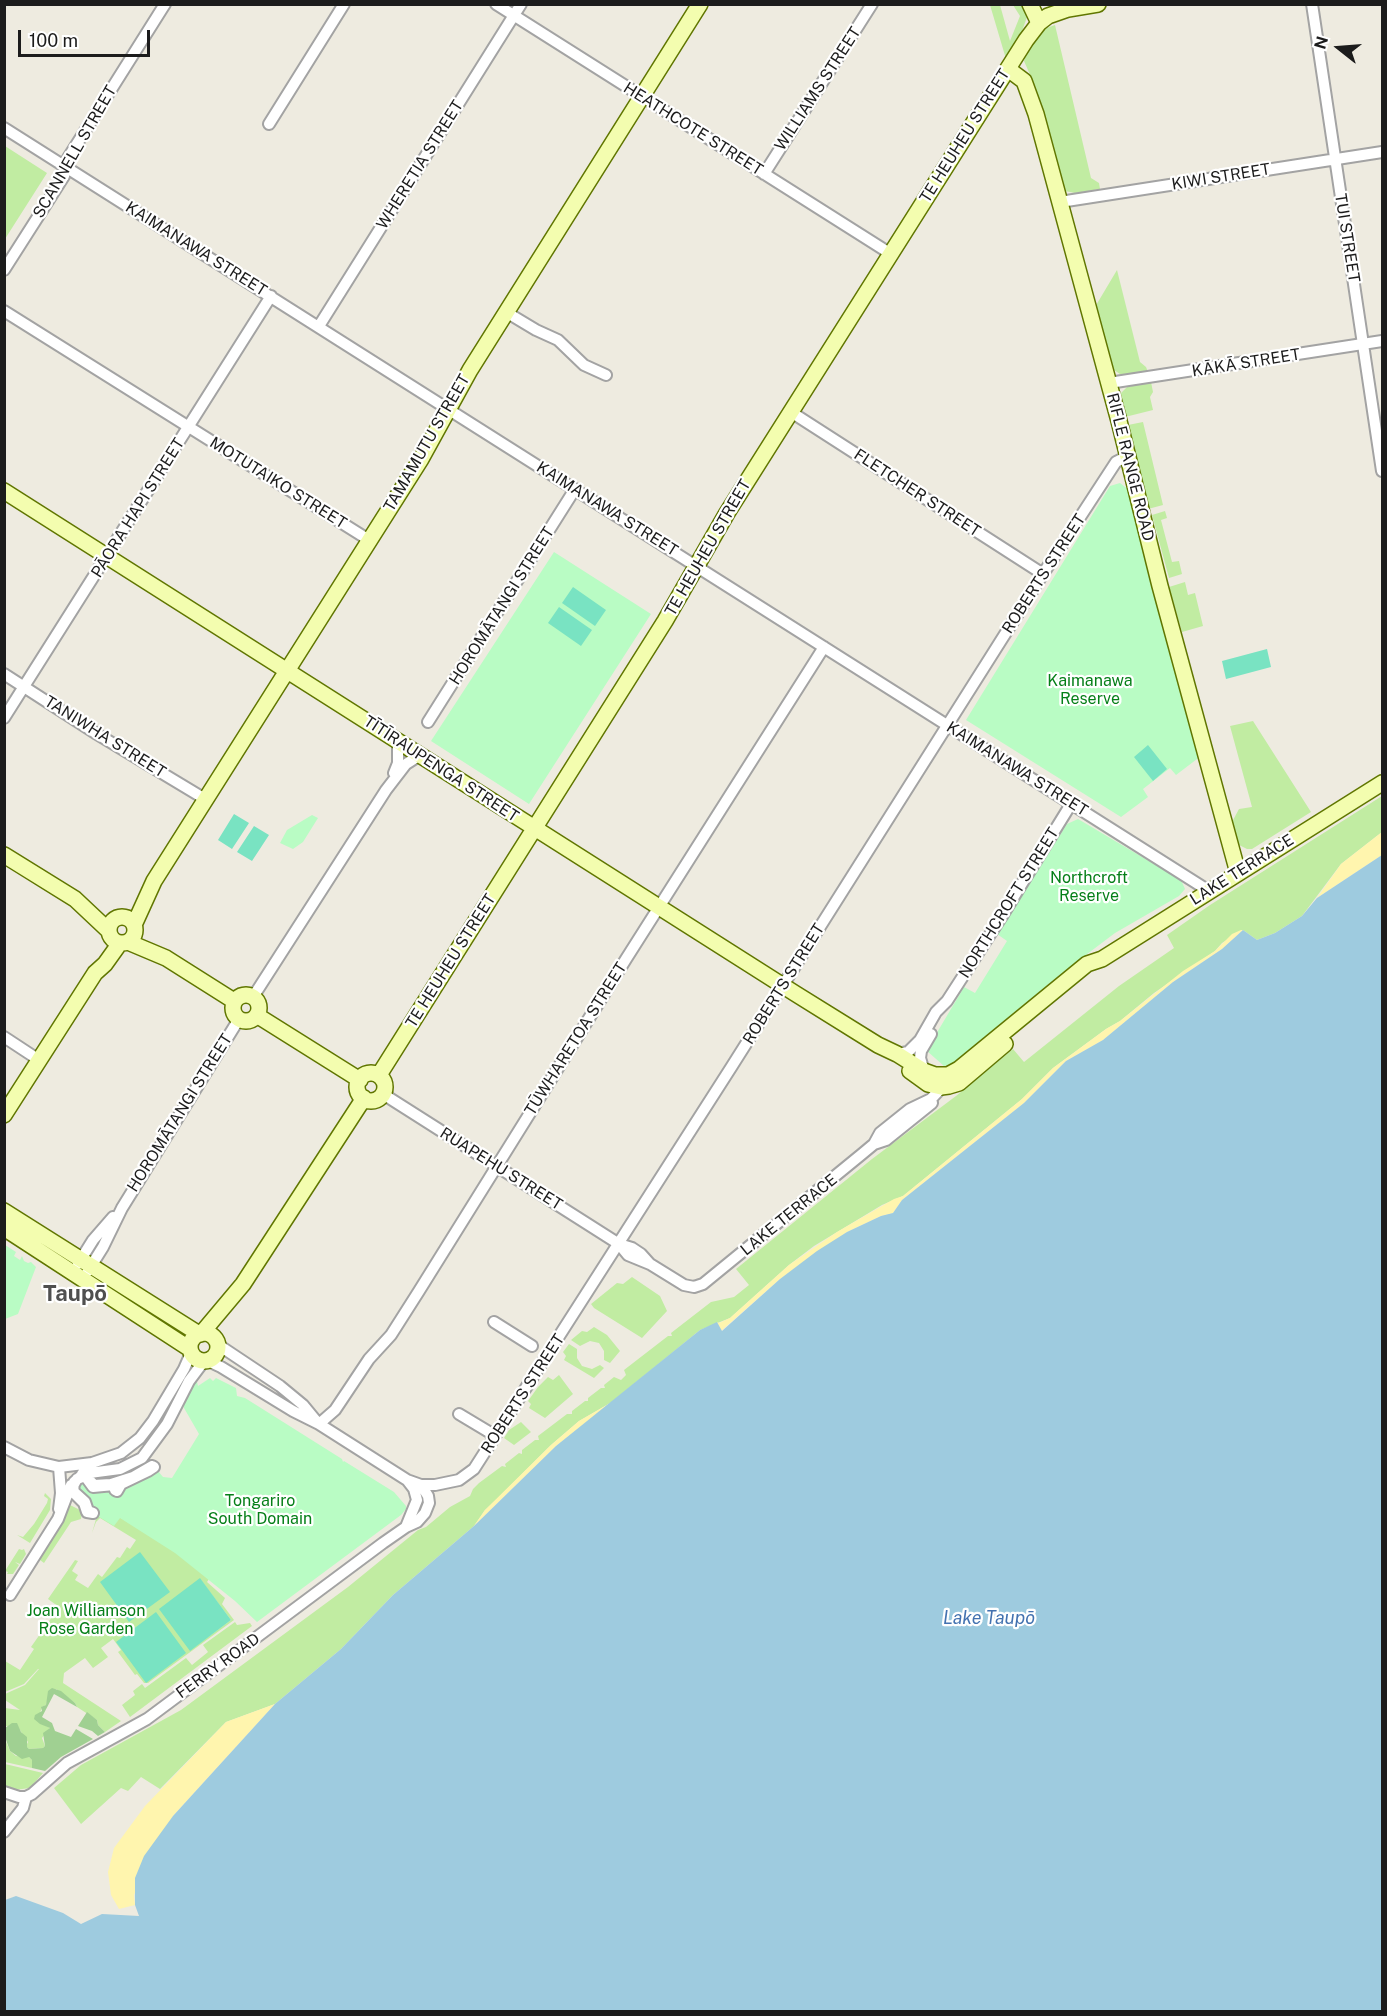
<!DOCTYPE html>
<meta charset="utf-8">
<style>
body{margin:0}
#map{position:relative;width:1387px;height:2016px;overflow:hidden;background:#eeebe0;font-family:"Public Sans",sans-serif}
canvas{display:block}
.frame{position:absolute;inset:0;border:6px solid #1c1c1c;pointer-events:none}
.north{position:absolute;left:1309px;top:18px;width:60px;height:60px;-webkit-text-stroke:4px #fff;paint-order:stroke;rotate:287deg;font-size:16px;font-weight:700;line-height:24px;text-align:center;color:#1c1c1c}
.north::after{content:'';display:block;margin:auto;width:21px;height:27px;background:#1c1c1c;clip-path:polygon(50% 0,100% 100%,50% 72%,0 100%)}
.scale{position:absolute;left:18px;top:30px;width:132px;height:27px;box-sizing:border-box;border:3px solid #1c1c1c;border-top:0;padding-left:8px;font-size:18px;line-height:21px;white-space:nowrap;color:#1c1c1c;-webkit-text-stroke:4px #fff;paint-order:stroke}
</style>
<div id="map">
<canvas width="1387" height="2016"></canvas>
<div class="frame"></div>
<div class="north">N</div>
<div class="scale">100 m</div>
</div>
<script>
const ctx = document.querySelector('canvas').getContext('2d');
ctx.lineJoin = 'round';
function fillPath(path, color) { ctx.fillStyle = color; ctx.fill(path, 'evenodd'); }
const toPath = rows => new Path2D(rows.map(r => 'M' + r).join(''));
function strokePath(path, color, width, dash) { ctx.strokeStyle = color; ctx.lineWidth = width; ctx.lineCap = dash ? 'butt' : 'round'; ctx.setLineDash(dash || []); ctx.stroke(path); }
function drawText(font, color, halo, rows, align = 'center') {
  ctx.font = font + ' "Public Sans",sans-serif'; ctx.lineWidth = 4.5; ctx.setLineDash([]); ctx.textBaseline = 'middle'; ctx.strokeStyle = halo; ctx.fillStyle = color; for (const [text, x, y, turn = 0] of rows) {
    ctx.save(); ctx.translate(x, y); ctx.rotate((+turn || 0) * Math.PI / 180); ctx.textAlign = isNaN(turn) ? turn : align; if (halo) ctx.strokeText(text, 0, 0); ctx.fillText(text, 0, 0); ctx.restore();
  }
}
fillPath(toPath([
 [990,5,1000,5,1010,41,1020,16,1013,5,1023,5,1027,17,1020,37,1006,59],
 [1055,25,1091,178,1099,183,1100,189,1075,193,1065,191,1061,185,1035,86,1024,61,1027,51,1041,30],
 [5,146,47,173,5,239],
 [1117,270,1140,362,1146,367,1148,372,1123,376,1111,368,1095,307],
 [1151,382,1153,392,1150,397,1153,410,1125,417,1120,400,1121,393,1127,387],
 [1143,422,1163,505,1148,509,1128,425],
 [1165,511,1167,518,1161,520,1172,562,1179,561,1182,574,1169,578,1152,515],
 [1185,582,1188,595,1195,593,1203,626,1182,632,1169,587],
 [1253,721,1311,812,1252,849,1247,849,1239,845,1237,841,1232,822,1239,809,1252,807,1230,726],
 [1382,796,1382,832,1341,864,1302,916,1275,933,1257,940,1243,930,1222,943,1215,951,1154,993,1120,1021,1106,1029,1053,1068,1022,1099,903,1196,882,1205,814,1246,789,1265,730,1318,700,1330,612,1402,579,1421,551,1445,498,1498,485,1510,474,1526,393,1595,341,1649,275,1704,226,1722,160,1789,141,1777,128,1791,121,1788,81,1824,54,1788,81,1765,181,1710,348,1587,418,1530,426,1527,450,1507,470,1496,473,1489,479,1483,502,1466,506,1467,505,1464,519,1453,522,1454,522,1450,535,1440,539,1440,538,1436,567,1414,572,1414,572,1411,585,1401,588,1401,588,1398,601,1388,605,1388,604,1385,614,1377,621,1380,626,1375,624,1370,668,1336,672,1336,671,1333,711,1302,734,1297,749,1285,736,1269,872,1159,956,1096,1013,1049,1024,1062,1119,986,1174,948,1167,935,1210,905],
 [632,1277,660,1296,667,1311,642,1338,594,1308,591,1304,617,1283,623,1284],
 [594,1327,607,1335,620,1351,610,1363,604,1360,604,1351,599,1343,590,1341,580,1346,571,1340,582,1331,587,1332],
 [569,1344,577,1349,577,1358,582,1366,592,1369,600,1365,604,1368,594,1378,564,1360,566,1356,563,1352],
 [559,1375,573,1394,545,1418,529,1408,531,1404,528,1401,538,1387,548,1377,553,1380],
 [521,1422,531,1432,514,1445,504,1438,509,1430],
 [45,1493,51,1499,50,1510,30,1543,17,1535,23,1537,34,1524,47,1503,48,1499,44,1496],
 [70,1505,82,1511,81,1519,71,1522,44,1563,40,1560],
 [100,1505,177,1552,209,1579,207,1582,225,1598,222,1604,234,1620,148,1683,144,1683,137,1674,135,1675,118,1652,121,1650,113,1639,101,1648,108,1657,93,1668,85,1658,64,1673,63,1683,121,1721,105,1732,98,1725,97,1720,77,1707,75,1703,56,1689,49,1695,46,1705,42,1707,40,1713,43,1724,50,1728,42,1738,45,1746,43,1748,29,1749,26,1746,28,1742,18,1727,6,1726,5,1728,5,1708,20,1710,5,1700,5,1694,25,1685,39,1669,38,1669,24,1684,5,1692,5,1661,20,1670,34,1649,31,1647,59,1607,48,1599,75,1560,78,1561,72,1571,78,1575,75,1580,88,1588,98,1574,102,1577,117,1557,120,1558,127,1547,130,1549,136,1540,100,1518,96,1522,92,1533],
 [200,1579,231,1620,193,1648],
 [19,1549,22,1550,24,1549,26,1554,20,1564,15,1562,19,1565,13,1574,7,1574,8,1572,5,1571],
 [235,1622,237,1625,250,1623,252,1626,130,1717,122,1705,135,1695,133,1691,142,1684,145,1688,186,1658,192,1665,208,1652,203,1645],
 [4,1737,10,1751,16,1756,29,1757,32,1760,32,1768,5,1762],
 [5,1764,43,1773,30,1788,14,1790,5,1785]
]), '#c1eca2');
fillPath(toPath([
 [52,1688,61,1691,75,1703,77,1707,54,1694,42,1717,52,1723,55,1731,71,1737,76,1729,93,1739,61,1757,45,1771,32,1768,32,1760,29,1757,22,1759,10,1751,5,1737,5,1728,12,1723,17,1723,21,1732,27,1737,27,1747,29,1749,43,1748,45,1746,43,1733,50,1728,40,1724,34,1719,35,1715,42,1711,41,1707,46,1705,48,1691],
 [87,1712,97,1720,98,1725,105,1732,98,1736,92,1731,78,1726]
]), '#a0d092');
fillPath(toPath([
 [1382,832,1382,855,1317,898,1341,864],
 [1241,930,1243,930,1222,949,1173,982,1103,1040,1066,1061,1024,1103,902,1200,893,1213,881,1216,847,1232,780,1279,721,1331,717,1322,719,1323,730,1318,789,1265,837,1232,894,1199,903,1196,1022,1099,1053,1068,1106,1029,1120,1021,1183,971,1215,951,1232,934],
 [612,1402,556,1446,474,1526,485,1510,551,1445,579,1421],
 [275,1704,173,1816,134,1895,135,1905,119,1909,111,1895,108,1872,114,1848,145,1806,226,1722]
]), '#fff5ae');
fillPath(toPath([
 [1120,483,1129,490,1201,756,1176,775,1170,768,1143,789,1148,797,1121,817,966,720,1110,486],
 [554,552,651,614,529,804,431,741],
 [312,815,318,818,303,842,293,849,280,843,287,830],
 [1078,819,1181,880,1185,889,1179,896,1115,933,1062,973,950,1065,944,1066,927,1051,929,1046,964,987,975,993,1007,941,997,934,1067,824],
 [5,1245,16,1252,14,1256,20,1260,22,1256,24,1261,28,1263,31,1262,36,1267,18,1314,5,1319],
 [210,1378,213,1381,216,1378,236,1388,237,1396,245,1398,253,1403,342,1459,343,1462,344,1461,394,1492,406,1506,406,1509,401,1515,257,1622,235,1601,175,1553,120,1518,114,1526,96,1515,73,1483,75,1480,104,1476,100,1484,115,1483,118,1473,125,1471,123,1481,153,1465,163,1477,172,1478,199,1434,184,1408,183,1401,194,1379,197,1382,198,1386]
]), '#b9fcc4');
fillPath(toPath([
 [573,587,606,610,595,626,562,603],
 [559,607,592,630,581,646,548,623],
 [1267,649,1271,667,1226,679,1222,661],
 [1148,745,1167,769,1153,781,1134,757],
 [234,814,249,823,232,849,218,840],
 [254,826,269,835,252,861,237,852],
 [140,1552,170,1592,129,1622,100,1582],
 [200,1578,231,1620,190,1651,159,1609],
 [156,1612,186,1653,146,1683,116,1642]
]), '#79e3c2');
fillPath(toPath([
 [1382,855,1382,2011,5,2011,5,1900,16,1896,63,1913,81,1924,102,1914,139,1916,135,1905,135,1878,144,1856,173,1816,275,1704,341,1649,393,1595,474,1526,556,1446,700,1330,717,1322,722,1331,780,1279,817,1251,847,1232,881,1216,893,1213,902,1200,1024,1103,1066,1061,1103,1040,1173,982,1222,949,1243,930,1257,940,1275,933,1302,916,1317,898]
]), '#9ecbdf');
const street = toPath([
 [496,4,891,254],
 [1312,4,1382,471],
 [269,124,344,4],
 [4,128,1209,891],
 [764,174,872,4],
 [1060,202,1382,152],
 [4,270,64,176,68,158,165,4],
 [4,311,369,540],
 [506,312,536,330,558,340,584,365,606,375],
 [319,326,521,4],
 [1109,383,1382,341],
 [791,412,1043,574],
 [4,674,97,734,205,799],
 [4,718,271,296],
 [428,722,575,489],
 [394,773,398,763,398,742],
 [253,997,386,790,406,764,420,755],
 [4,1037,39,1060],
 [897,1054,908,1052,920,1040,936,1012,947,1001,1002,916,1071,804],
 [924,1071,920,1058,921,1051,931,1034],
 [383,1094,619,1244,632,1248,641,1254,650,1264],
 [874,1144,886,1140,932,1103],
 [619,1244,628,1255,650,1264,684,1285,694,1287,703,1284,862,1154,874,1144,880,1133,910,1109,931,1099,945,1084],
 [78,1264,93,1240,113,1217],
 [88,1271,103,1247,122,1208,239,1019],
 [494,1322,532,1346],
 [217,1344,280,1386,303,1405,317,1422],
 [206,1360,221,1367,293,1411,319,1424,407,1480,421,1485,435,1485,459,1480,474,1469,732,1066,1043,574,1116,462,1128,456],
 [459,1414,494,1435],
 [319,1424,335,1410,369,1359,391,1335,419,1291,626,959,824,647],
 [4,1447,29,1460,59,1467,92,1463,121,1453,140,1438,153,1421,184,1369,191,1353],
 [152,1466,154,1467,148,1471,121,1484,117,1491,115,1490,114,1485,93,1487,85,1476,77,1479,73,1486,74,1492,85,1502,88,1511,93,1513,87,1512,84,1503,73,1492,74,1482,81,1476,85,1475,94,1485,111,1484,133,1477,152,1466],
 [82,1474,120,1469,142,1458,167,1424,189,1381,204,1361],
 [59,1509,61,1493,59,1467],
 [406,1527,417,1500,414,1489,407,1480],
 [10,1595,58,1519,71,1485],
 [4,1792,19,1797,26,1797,32,1794,67,1763,147,1719,383,1543,406,1527,417,1522,425,1513,429,1503,428,1496,421,1485],
 [4,1832,23,1808,26,1797]
]);
const secondary = toPath([
 [1030,4,1039,23],
 [1008,69,1024,81,1036,114,1119,421,1160,586,1238,873],
 [4,491,796,994,878,1045,897,1054,924,1071,935,1075,948,1075,959,1069,1087,964,1102,959,1382,783],
 [4,855,75,899,109,931],
 '109 930a13 13 0 1 1 26 0a13 13 0 1 1-26 0Z',
 [134,925,154,881,421,459,470,370,700,4],
 [128,942,166,958,234,1001],
 '233 1008a13 13 0 1 1 26 0a13 13 0 1 1-26 0Z',
 [258,1016,360,1080],
 [910,1071,928,1084,941,1087,949,1086,959,1083,1005,1044],
 '357 1087a14 14 0 1 1 28 0a14 14 0 1 1-28 0Z',
 [379,1075,665,621,727,513,1026,40,1039,23,1048,16,1068,9,1098,4],
 [4,1115,95,973,105,964,120,943],
 [4,1211,199,1334],
 [4,1228,190,1349],
 '190 1347a14 14 0 1 1 28 0a14 14 0 1 1-28 0Z',
 [201,1334,243,1284,364,1098]
]);
strokePath(street, '#a3a3a3', 14);
strokePath(secondary, '#607600', 18);
strokePath(street, '#fff', 10);
strokePath(secondary, '#f3fdaf', 15);
drawText('16px', '#1c1c1c', '#fff', [
 ["WILLIAMS STREET",818,89,-57],
 ["HEATHCOTE STREET",693,129,32],
 ["TE HEUHEU STREET",965,136,-58],
 ["SCANNELL STREET",75,152,-60],
 ["WHERETIA STREET",420,165,-58],
 ["KIWI STREET",1221,177,-9],
 ["TUI STREET",1347,238,81],
 ["KAIMANAWA STREET",196,249,32],
 ["KĀKĀ STREET",1246,363,-9],
 ["TAMAMUTU STREET",427,443,-60],
 ["RIFLE RANGE ROAD",1130,467,76],
 ["MOTUTAIKO STREET",278,483,32],
 ["FLETCHER STREET",917,493,33],
 ["PĀORA HAPI STREET",138,508,-58],
 ["KAIMANAWA STREET",607,509,32],
 ["TE HEUHEU STREET",708,548,-60],
 ["ROBERTS STREET",1044,574,-57],
 ["HOROMĀTANGI STREET",502,606,-58],
 ["TANIWHA STREET",105,737,32],
 ["TĪTĪRAUPENGA STREET",441,769,33],
 ["KAIMANAWA STREET",1017,769,32],
 ["LAKE TERRACE",1242,870,-32],
 ["NORTHCROFT STREET",1009,903,-58],
 ["TE HEUHEU STREET",451,961,-58],
 ["ROBERTS STREET",784,984,-58],
 ["TŪWHARETOA STREET",576,1039,-58],
 ["HOROMĀTANGI STREET",180,1113,-58],
 ["RUAPEHU STREET",501,1169,32],
 ["LAKE TERRACE",789,1215,-39],
 ["ROBERTS STREET",523,1394,-57],
 ["FERRY ROAD",218,1666,-36]
]);
drawText('16px', '#057f18', '#fff', [
 ["Kaimanawa",1090,681],
 ["Reserve",1090,699],
 ["Northcroft",1089,878],
 ["Reserve",1089,896],
 ["Tongariro",260,1501],
 ["South Domain",260,1519],
 ["Joan Williamson",86,1611],
 ["Rose Garden",86,1629]
]);
drawText('italic 18px', '#4372b0', '#fff', [
 ["Lake Taupō",989,1618]
]);
drawText('bold 22px', '#4f4f4f', '#fff', [
 ["Taupō",75,1294]
]);
</script>
